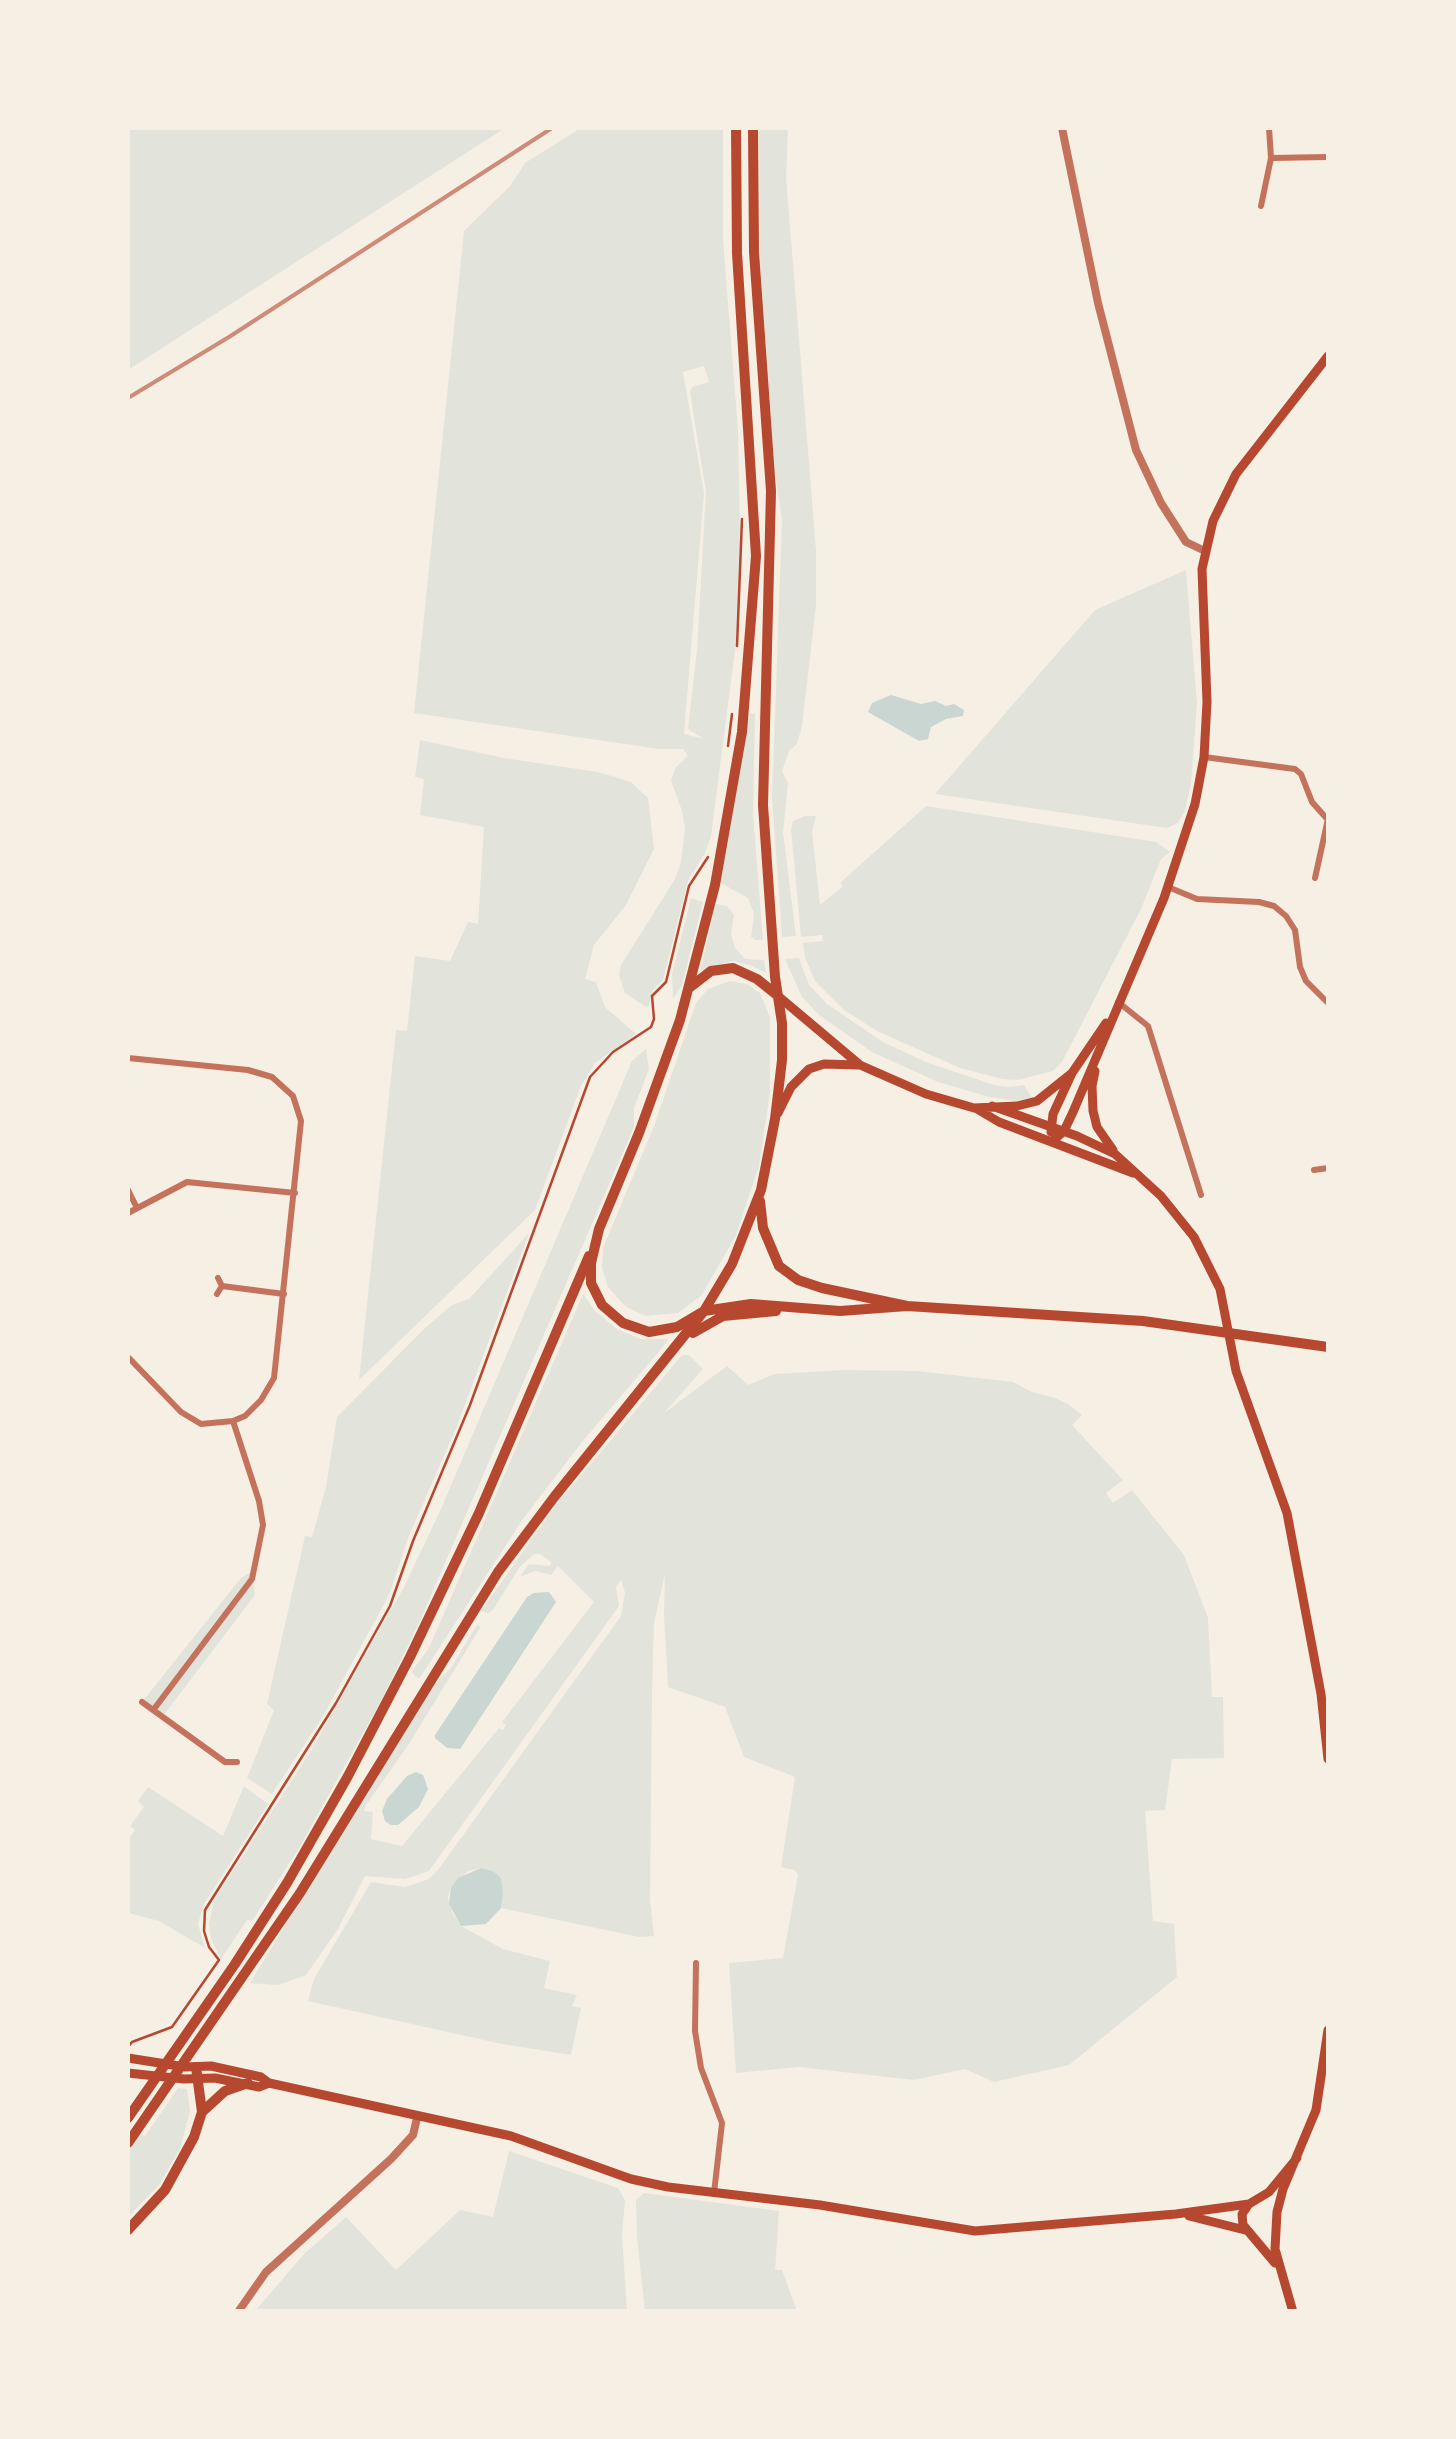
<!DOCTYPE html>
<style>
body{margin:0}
#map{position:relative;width:1456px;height:2439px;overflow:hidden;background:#f6efe4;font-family:Karla,sans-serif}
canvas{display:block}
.frame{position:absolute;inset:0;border:130px solid #f6efe4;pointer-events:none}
</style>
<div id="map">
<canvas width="1456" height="2439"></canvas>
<div class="frame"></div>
</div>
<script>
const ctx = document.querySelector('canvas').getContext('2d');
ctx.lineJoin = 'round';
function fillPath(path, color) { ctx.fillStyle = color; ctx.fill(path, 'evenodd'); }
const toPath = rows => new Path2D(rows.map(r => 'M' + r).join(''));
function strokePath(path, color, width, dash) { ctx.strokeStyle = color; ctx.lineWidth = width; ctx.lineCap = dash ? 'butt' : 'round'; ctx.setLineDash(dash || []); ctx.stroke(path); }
fillPath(toPath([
 [128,128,505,128,128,370],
 [581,128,723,128,723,239,738,430,740,532,736,643,711,836,705,853,688,881,663,980,653,990,649,1006,646,1007,625,993,619,975,621,965,675,879,681,862,685,828,682,811,671,781,676,767,688,756,683,749,659,749,414,713,464,231,510,186,525,163],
 [704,366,709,382,692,387,690,392,706,492,697,650,688,729,704,739,684,734,704,493,683,372],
 [759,128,788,128,786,177,816,550,816,606,802,726,797,744,789,751,782,771,788,783,783,832,796,936,782,937,772,798,782,520,775,474,760,258],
 [1186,570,1197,703,1191,784,1185,811,1178,823,1167,828,935,794,1095,610],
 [749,713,755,714,753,813,763,940,755,940,751,937,754,914,748,898,721,883],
 [420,740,504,758,598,772,631,782,648,798,654,849,626,905,594,945,585,979,596,982,605,1007,636,1034,595,1063,581,1086,535,1210,359,1380,396,1030,407,1031,415,956,450,961,468,922,478,924,484,827,420,815,424,779,415,777],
 [926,806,1156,842,1170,852,1161,859,1141,909,1062,1062,1053,1071,1018,1080,1002,1079,960,1068,877,1031,844,1010,815,981,805,958,803,943,823,941,822,935,801,937,791,829,793,821,805,816,816,816,812,831,820,905,842,887,841,882],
 [691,898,703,902,682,985,673,999,672,974],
 [716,904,727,906,734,915,731,934,735,948,745,959,764,960,766,973,750,965,733,961,700,971],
 [799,958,809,985,827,1004,883,1042,926,1062,994,1085,1009,1087,1024,1085,1032,1098,1016,1101,989,1097,938,1082,872,1052,819,1015,802,997,785,959],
 [730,981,747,984,760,993,770,1017,770,1093,759,1166,736,1235,702,1295,678,1313,646,1316,626,1307,608,1287,602,1268,603,1248,654,1126,696,1003,708,989],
 [646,1049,649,1069,634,1108,634,1127,419,1623,382,1699,298,1850,252,1921,247,1920,221,1959,211,1939,209,1924,214,1901,312,1749,403,1589,440,1511,632,1061],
 [529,1233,457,1426,408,1538,389,1595,322,1718,272,1794,247,1778,274,1710,267,1704,305,1536,312,1537,326,1487,337,1417,426,1327,452,1305,469,1299],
 [583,1294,595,1311,617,1329,641,1339,668,1339,667,1342,582,1442,523,1519,419,1679,411,1672,429,1648],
 [682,1355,689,1355,703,1369,664,1413,727,1366,748,1385,775,1374,843,1370,917,1371,1013,1382,1032,1392,1055,1398,1068,1404,1082,1415,1072,1425,1123,1480,1106,1493,1113,1503,1132,1490,1184,1555,1208,1618,1212,1697,1223,1697,1224,1758,1172,1759,1165,1810,1145,1811,1153,1921,1174,1924,1177,1977,1069,2065,994,2082,965,2069,914,2080,799,2067,736,2073,729,1963,783,1958,798,1875,795,1870,781,1867,795,1777,744,1757,725,1707,668,1687,664,1615,665,1574,654,1623,652,1693,650,1900,654,1936,639,1937,501,1908,503,1894,493,1871,481,1868,468,1871,451,1888,448,1897,452,1912,461,1926,503,1949,550,1961,544,1988,577,1995,572,2006,581,2008,571,2055,502,2044,308,2001,314,1979,371,1882,405,1887,429,1879,438,1870,621,1616,625,1592,621,1580,616,1587,619,1606,429,1871,405,1879,365,1876,338,1929,306,1975,278,1985,250,1983,430,1688,451,1668,476,1626,479,1624,480,1628,407,1747,366,1805,364,1811,373,1812,371,1839,402,1846,499,1728,503,1730,506,1725,502,1722,594,1602,558,1566,551,1575,535,1571,520,1577,529,1564,549,1566,552,1563,540,1554,534,1554,519,1568,493,1610,488,1613,481,1611,553,1509],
 [255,1569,252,1579,255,1595,163,1716,142,1702,241,1578],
 [244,1786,268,1804,204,1904,198,1924,205,1948,159,1921,128,1913,128,1840,135,1830,130,1826,144,1807,138,1801,148,1787,223,1836],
 [178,2088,187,2089,190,2111,180,2149,159,2185,128,2217,128,2149,139,2133,145,2136],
 [509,2151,618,2188,625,2200,622,2235,627,2311,255,2311,304,2254,346,2217,396,2270,460,2210,493,2217],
 [644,2193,779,2211,775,2270,782,2270,797,2311,645,2311,637,2238,636,2200]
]), '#e2e4dc');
fillPath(toPath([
 [891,695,921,704,935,701,946,706,954,704,964,710,963,716,946,719,931,727,928,739,919,741,868,712,872,703],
 [549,1592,556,1602,460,1749,447,1748,435,1738,435,1735,527,1597,534,1593],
 [416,1772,423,1775,428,1789,419,1807,398,1825,391,1825,385,1821,382,1811,387,1799,407,1776],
 [481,1868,493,1871,501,1878,503,1894,501,1908,486,1924,461,1926,449,1904,451,1888,458,1878]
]), '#c9d6d2');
strokePath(toPath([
 [737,646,742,519],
 [728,746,732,714],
 [128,2047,132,2042,172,2027,219,1960,209,1947,204,1931,205,1910,336,1703,390,1606,413,1541,470,1405,590,1077,613,1052,651,1027,654,1019,652,996,666,982,689,886,708,857]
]), '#b5482f', 2.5);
strokePath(toPath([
 [1271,158,1328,157],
 [1261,206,1271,158,1269,128],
 [1204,757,1295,769,1301,774,1312,802,1328,820],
 [1315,878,1328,819],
 [1168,887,1197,899,1259,902,1274,906,1286,916,1295,930,1300,967,1306,981,1328,1003],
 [1118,1002,1148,1026,1201,1195],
 [128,1058,248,1070,272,1077,293,1096,301,1121,274,1378,261,1400,245,1416,233,1421,201,1424,181,1412,128,1357],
 [1314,1170,1328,1168],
 [128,1190,137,1208],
 [128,1213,187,1182,295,1193],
 [222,1286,284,1294],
 [217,1294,222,1286,218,1278],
 [142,1702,225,1762,237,1762],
 [154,1709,252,1579,263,1525,259,1501,233,1421],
 [696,1963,695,2031,701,2068,722,2123,714,2193]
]), '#c5725c', 6);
strokePath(toPath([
 [1062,128,1098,303,1136,450,1161,503,1186,542,1205,551],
 [238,2312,266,2272,391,2159,413,2135,417,2118]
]), '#c5725c', 8);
strokePath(toPath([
 [778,996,860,1065,926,1094,974,1108,1017,1106,1037,1101,1072,1073],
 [1095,1071,1092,1086,1093,1111,1097,1127,1113,1150],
 [992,1106,1077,1136,1115,1154,1161,1196,1194,1237,1220,1289,1236,1371,1287,1513,1321,1694,1328,1759],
 [977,1109,999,1122,1133,1173],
 [778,1113,791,1087,809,1069,824,1064,858,1065],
 [1051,1132,1053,1114,1072,1073,1106,1023],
 [1053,1141,1064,1131,1073,1112,1164,898,1195,804,1204,757,1207,702,1202,569,1213,521,1236,474,1328,356],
 [128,2058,185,2067,211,2066,261,2077,269,2083,511,2136,631,2179,668,2187,820,2205,975,2231,1176,2214,1249,2204,1269,2192,1297,2158],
 [128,2073,184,2079,215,2078,259,2087,269,2083],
 [1249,2204,1242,2214,1243,2225,1275,2263],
 [1189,2216,1245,2230],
 [1293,2312,1275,2249,1277,2212,1283,2189,1316,2110,1328,2030]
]), '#b5482f', 9);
strokePath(toPath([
 [736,128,737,253,756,556,742,732,715,885,680,1020,639,1133,599,1229,591,1263,591,1283,602,1305,623,1323,649,1332,677,1327,704,1311,732,1264,761,1190,775,1119,782,1060,782,1023,775,977,763,805,771,491,754,252,753,128],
 [689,988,711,971,733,968,757,979,777,995],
 [760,1201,763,1228,779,1266,798,1280,822,1288,907,1306,1143,1321,1328,1347],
 [693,1333,723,1316,776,1311],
 [202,2112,225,2091,248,2083],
 [128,2118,235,1964,287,1883,348,1776,410,1657,479,1513,589,1256],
 [128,2143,300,1893,498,1572,555,1496,704,1311,751,1304,840,1311,907,1306],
 [128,2230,165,2190,194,2137,202,2112,196,2067]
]), '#b5482f', 10);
strokePath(toPath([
 [128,398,229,337,552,128]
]), '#cf8b77', 4);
</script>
